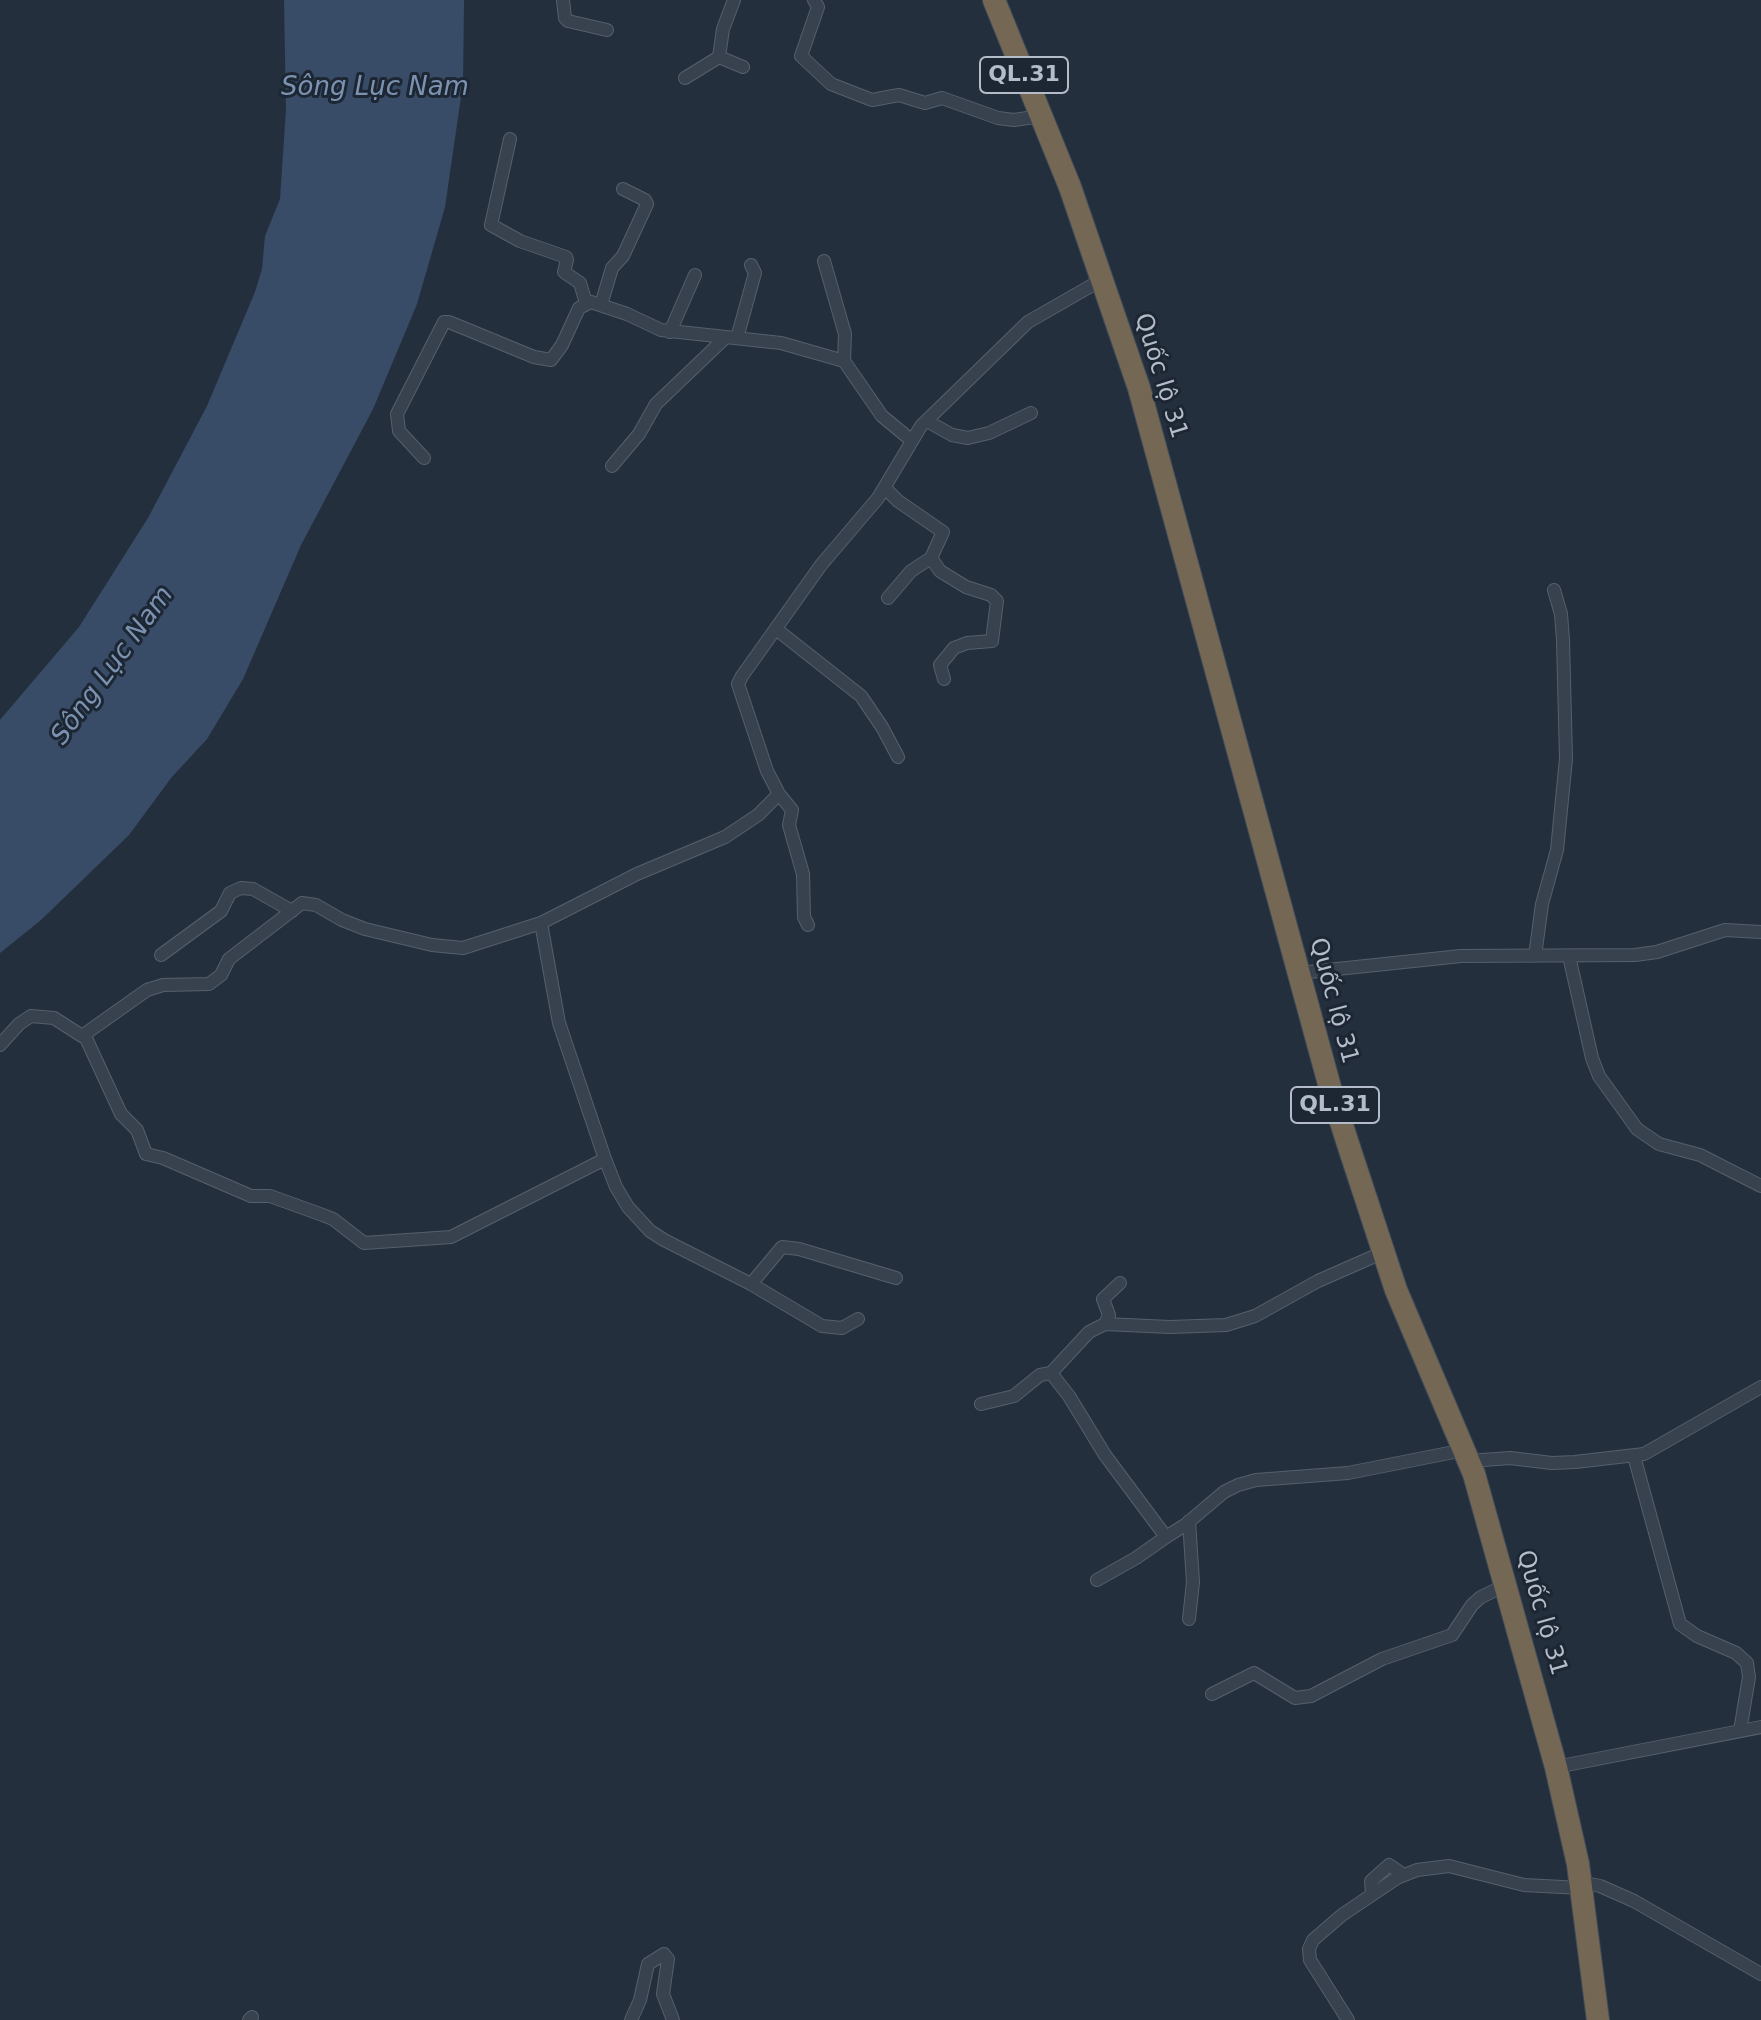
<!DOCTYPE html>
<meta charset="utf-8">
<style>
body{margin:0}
canvas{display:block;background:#242f3e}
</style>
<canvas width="1761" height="2020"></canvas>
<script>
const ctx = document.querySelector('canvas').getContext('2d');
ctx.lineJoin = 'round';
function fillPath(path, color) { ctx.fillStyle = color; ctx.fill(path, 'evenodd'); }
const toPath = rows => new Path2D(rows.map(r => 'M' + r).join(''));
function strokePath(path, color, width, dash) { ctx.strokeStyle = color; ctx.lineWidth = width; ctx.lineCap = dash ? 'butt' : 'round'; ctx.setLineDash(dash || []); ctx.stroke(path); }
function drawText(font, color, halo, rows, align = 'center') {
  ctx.font = font + ' "DejaVu Sans",sans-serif'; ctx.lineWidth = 6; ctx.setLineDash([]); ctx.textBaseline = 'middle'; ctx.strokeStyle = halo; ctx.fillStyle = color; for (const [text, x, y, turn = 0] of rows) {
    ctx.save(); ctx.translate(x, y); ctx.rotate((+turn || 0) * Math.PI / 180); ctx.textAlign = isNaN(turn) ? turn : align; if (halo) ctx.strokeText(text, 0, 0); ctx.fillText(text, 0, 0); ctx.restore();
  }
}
fillPath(toPath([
 [284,0,464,0,463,83,445,207,417,304,373,409,301,545,243,679,207,739,171,778,129,835,41,920,0,953,0,720,79,627,148,518,207,406,255,292,262,269,265,236,280,199,286,110]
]), '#394c67');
const street = toPath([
 [563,0,565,18,568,21,607,30],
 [734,0,723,29,719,57,743,67],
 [814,0,818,7,801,56,831,84,872,100,899,95,925,103,942,98,998,118,1014,120,1041,116],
 [685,78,719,57],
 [510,139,491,225,520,241,566,257,567,260,564,272,580,283,586,303],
 [824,261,845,334,844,361],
 [601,305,612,268,623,256,647,204,645,200,623,189],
 [670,332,695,275],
 [737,338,755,273,751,265],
 [927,421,952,435,968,438,989,433,1031,413],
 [424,458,399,431,397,414,444,322,449,322,534,357,551,360,562,345,579,308,591,302,627,314,661,330,781,343,844,361,882,416,911,440],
 [612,466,639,434,656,404,726,337],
 [885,488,898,501,943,532,931,558,911,571,888,598],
 [931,558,940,571,966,587,991,595,997,601,992,641,967,643,954,648,940,665,944,679],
 [776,629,861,696,882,727,898,757],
 [779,794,792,810,789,825,803,874,804,917,808,925],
 [541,923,559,1023,605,1159,616,1187,628,1207,650,1231,664,1240,751,1284,822,1326,842,1328,858,1319],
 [161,955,221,911,230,893,241,888,253,889,292,911],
 [1535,956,1542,904,1557,850,1566,759,1563,640,1561,614,1554,590],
 [1569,956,1592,1058,1599,1076,1637,1129,1659,1144,1700,1155,1761,1186],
 [1299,973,1461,956,1635,955,1657,952,1725,930,1761,932],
 [85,1036,121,1114,137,1130,146,1154,163,1158,251,1196,270,1196,320,1214,333,1219,364,1243,451,1237,605,1159],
 [0,1045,19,1024,31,1016,54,1018,82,1036,147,990,163,985,209,984,221,975,229,959,302,903,316,905,342,920,365,929,432,945,463,948,541,923,637,874,725,837,758,815,779,794,767,771,738,684,742,676,821,565,878,498,921,426,1028,322,1103,279],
 [751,1284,782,1247,799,1249,896,1278],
 [1105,1324,1170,1327,1226,1325,1255,1316,1318,1281,1384,1252],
 [1051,1373,1089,1332,1105,1324,1109,1315,1103,1299,1120,1283],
 [981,1404,1014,1396,1040,1375,1051,1373,1069,1396,1105,1455,1166,1537,1185,1525,1224,1492,1238,1485,1256,1480,1348,1473,1464,1450],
 [1634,1456,1680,1624,1697,1636,1736,1653,1747,1663,1749,1677,1740,1731],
 [1469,1461,1510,1458,1552,1463,1575,1462,1644,1454,1761,1387],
 [1189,1521,1193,1582,1189,1619],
 [1097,1580,1136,1558,1166,1537],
 [1212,1694,1254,1673,1295,1698,1311,1696,1382,1659,1452,1635,1472,1605,1481,1597,1506,1585],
 [1556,1767,1761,1727],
 [1580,1882,1600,1886,1634,1901,1761,1974],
 [1372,1894,1371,1881,1389,1865,1404,1875],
 [249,2020,252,2017],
 [631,2020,640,2000,648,1964,664,1954,668,1959,663,1994,673,2020],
 [1348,2020,1310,1960,1309,1949,1313,1940,1342,1915,1397,1878,1417,1870,1449,1866,1524,1885,1581,1888]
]);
const highway = toPath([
 [994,0,1070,187,1139,388,1331,1091,1349,1147,1396,1290,1474,1474,1556,1767,1578,1864,1598,2020]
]);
strokePath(street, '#565f6c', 14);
strokePath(highway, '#434c59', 24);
strokePath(street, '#38414e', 12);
strokePath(highway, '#746855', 22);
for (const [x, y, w] of [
 [1024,75,88],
 [1335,1105,88]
]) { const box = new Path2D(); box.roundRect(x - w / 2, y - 18, w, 36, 6); ctx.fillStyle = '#1d2633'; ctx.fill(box); strokePath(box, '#b4bcc9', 2); }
drawText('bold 22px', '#b4bcc9', null, [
 ["QL.31",1024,75],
 ["QL.31",1335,1105]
]);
drawText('24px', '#b4bcc9', '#1d2633', [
 ["Quốc lộ 31",1160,376,73],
 ["Quốc lộ 31",1333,1001,75],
 ["Quốc lộ 31",1541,1613,74]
]);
drawText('italic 26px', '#7c92b1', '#1d2633', [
 ["Sông Lục Nam",375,88],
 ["Sông Lục Nam",113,666,-54]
]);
</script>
